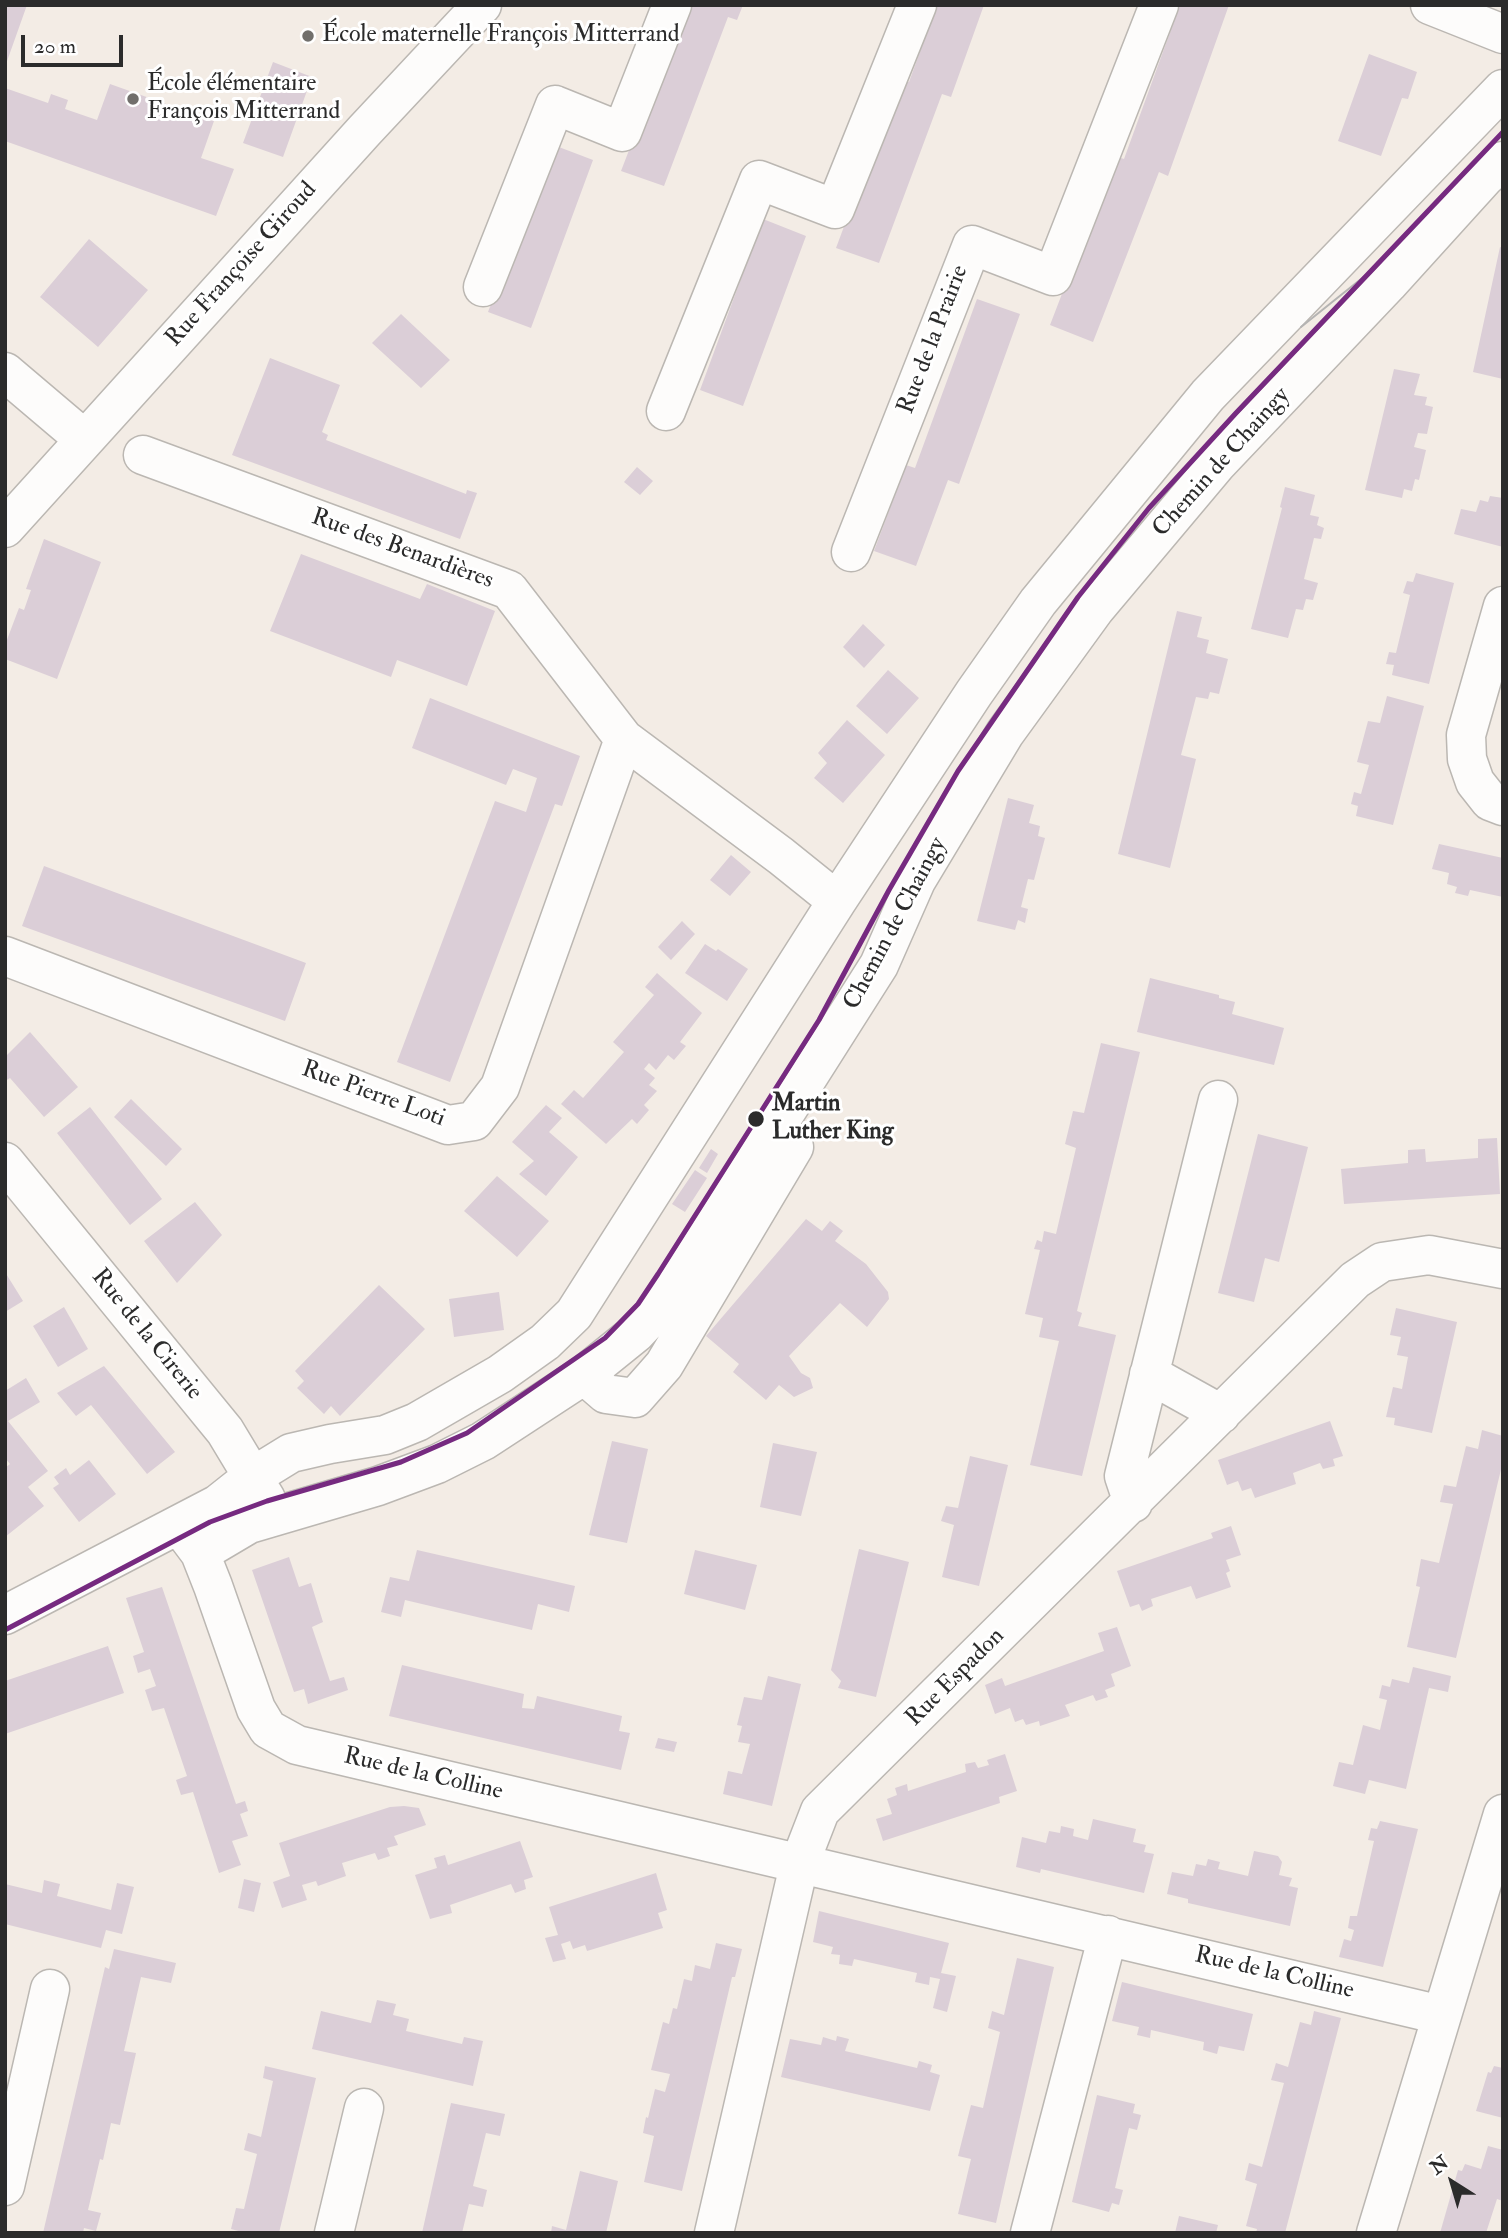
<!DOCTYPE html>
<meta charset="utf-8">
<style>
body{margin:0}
#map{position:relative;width:1508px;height:2238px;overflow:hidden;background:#f3ece5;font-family:"IM FELL Double Pica",serif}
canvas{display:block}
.frame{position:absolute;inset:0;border:7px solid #2b2b2b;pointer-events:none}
.north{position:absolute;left:1417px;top:2147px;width:70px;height:70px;-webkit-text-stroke:5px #fff;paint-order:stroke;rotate:323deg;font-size:19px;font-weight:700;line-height:28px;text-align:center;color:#2b2b2b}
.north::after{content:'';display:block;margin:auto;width:24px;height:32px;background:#2b2b2b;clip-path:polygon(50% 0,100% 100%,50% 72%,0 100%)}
.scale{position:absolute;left:21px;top:35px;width:102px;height:32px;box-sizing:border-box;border:4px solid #2b2b2b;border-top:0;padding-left:9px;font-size:21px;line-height:24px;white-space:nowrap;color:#2b2b2b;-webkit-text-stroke:5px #fff;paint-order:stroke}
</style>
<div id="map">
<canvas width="1508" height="2238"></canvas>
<div class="frame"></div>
<div class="north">N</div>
<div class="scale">20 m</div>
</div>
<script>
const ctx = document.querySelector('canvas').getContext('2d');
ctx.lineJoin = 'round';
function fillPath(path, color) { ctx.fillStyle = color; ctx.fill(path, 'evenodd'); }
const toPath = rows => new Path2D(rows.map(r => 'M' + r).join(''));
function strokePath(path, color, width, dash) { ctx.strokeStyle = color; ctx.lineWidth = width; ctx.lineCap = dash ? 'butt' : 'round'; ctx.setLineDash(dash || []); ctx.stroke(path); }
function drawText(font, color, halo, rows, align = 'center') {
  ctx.font = font + ' "IM FELL Double Pica",serif'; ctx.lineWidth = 6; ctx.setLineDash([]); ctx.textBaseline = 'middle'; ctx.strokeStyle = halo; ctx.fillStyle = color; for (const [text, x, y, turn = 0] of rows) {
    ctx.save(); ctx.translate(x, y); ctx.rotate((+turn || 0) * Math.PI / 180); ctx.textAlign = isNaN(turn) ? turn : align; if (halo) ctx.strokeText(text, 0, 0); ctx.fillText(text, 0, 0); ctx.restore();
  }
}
fillPath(toPath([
 [5,5,27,5,6,64,5,64],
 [685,5,743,5,737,20,728,17,664,186,621,171],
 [937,5,984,5,951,97,942,94,879,263,836,248,899,79,909,82],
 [1180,5,1229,5,1168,176,1159,172,1093,342,1050,325,1115,156,1124,159],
 [1369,54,1417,72,1408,99,1402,98,1381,156,1338,141],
 [273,62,312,77,283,157,243,143],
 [110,84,214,121,201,158,234,169,216,216,5,141,5,88,48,103,51,94,68,100,65,109,97,120],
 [551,144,593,160,531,328,488,312],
 [763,219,806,236,743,406,700,390],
 [89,239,148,290,98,347,40,297],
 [1500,247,1503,248,1503,379,1473,372],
 [977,299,1020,314,959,484,948,480,916,566,874,551,906,465,915,468],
 [401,314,450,360,421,388,372,343],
 [270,358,340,385,322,432,328,435,326,440,466,494,467,490,477,493,460,539,232,455],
 [1394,369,1420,374,1414,395,1427,397,1425,405,1433,407,1427,434,1418,433,1414,447,1426,450,1419,480,1415,479,1412,491,1404,489,1402,498,1365,490],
 [637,467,653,481,640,495,624,482],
 [1285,487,1315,495,1310,515,1319,517,1317,525,1324,528,1321,539,1314,538,1304,579,1318,583,1313,600,1306,599,1303,610,1296,609,1288,638,1251,629,1282,508,1280,507],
 [1490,496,1503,498,1503,547,1454,534,1461,509,1476,512,1480,500,1488,502],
 [44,539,101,562,57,679,5,659,5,645,19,608,24,610,31,590,26,589],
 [301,554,420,599,427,584,495,611,467,686,397,660,391,677,270,631],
 [1416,573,1454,583,1429,684,1392,675,1394,665,1386,664,1389,652,1396,653,1410,595,1403,593,1407,581,1413,582],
 [1177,611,1202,617,1197,637,1209,640,1206,653,1228,659,1219,694,1210,692,1208,699,1196,697,1181,755,1196,759,1170,868,1118,854],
 [863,624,885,645,864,668,843,647],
 [888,670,919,698,887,734,856,706],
 [1387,696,1424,706,1393,825,1356,816,1358,806,1351,804,1354,792,1361,794,1369,765,1357,762,1368,721,1380,723],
 [430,698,580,756,562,806,555,804,450,1082,397,1062,495,801,526,812,537,778,513,769,506,785,412,748],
 [847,720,885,755,843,803,814,778,827,763,818,753],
 [1008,798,1034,805,1029,823,1040,826,1038,836,1045,838,1034,880,1028,879,1021,907,1028,909,1025,923,1018,920,1015,930,977,921],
 [1439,844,1503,858,1503,897,1470,890,1468,896,1455,893,1457,887,1447,884,1449,873,1432,869],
 [731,855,751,872,730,896,710,880],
 [44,866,306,963,285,1021,22,926],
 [682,921,695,934,671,960,658,947],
 [705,944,716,951,718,949,748,969,727,1001,685,973],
 [657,973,702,1013,680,1042,686,1046,674,1060,668,1055,656,1070,649,1063,644,1069,655,1078,649,1085,657,1091,644,1105,649,1110,637,1124,632,1119,606,1144,561,1104,574,1090,583,1098,624,1052,613,1042,654,995,645,987],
 [1150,978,1219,995,1219,998,1235,1002,1232,1014,1284,1028,1274,1065,1137,1032],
 [30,1032,78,1087,44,1117,10,1078,5,1081,5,1057],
 [1101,1043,1140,1052,1077,1311,1082,1313,1078,1326,1116,1335,1082,1476,1030,1465,1059,1341,1039,1337,1043,1318,1025,1314,1040,1250,1034,1249,1037,1240,1042,1242,1044,1231,1056,1234,1076,1148,1065,1144,1073,1111,1084,1113],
 [131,1099,182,1149,166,1166,114,1117],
 [546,1105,562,1118,549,1132,578,1157,546,1196,519,1174,534,1161,512,1142],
 [90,1107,162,1199,130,1225,57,1133],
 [1258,1134,1308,1147,1279,1262,1265,1258,1254,1302,1218,1293],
 [1497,1138,1500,1194,1344,1204,1341,1169,1408,1163,1408,1150,1425,1149,1426,1162,1478,1158,1478,1139],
 [711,1149,718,1154,707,1173,699,1168],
 [695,1170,707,1178,685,1212,672,1204],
 [497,1176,549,1221,517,1257,464,1211],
 [195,1202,222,1235,177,1283,144,1241],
 [806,1219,822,1231,830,1221,843,1231,835,1241,866,1264,888,1292,889,1299,867,1327,840,1303,789,1356,801,1373,810,1378,813,1388,794,1397,779,1385,766,1400,733,1372,739,1364,706,1336],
 [5,1272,23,1301,5,1312],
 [379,1285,425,1329,340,1416,331,1406,324,1414,297,1388,304,1381,295,1371],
 [499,1292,504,1330,454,1337,449,1299],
 [64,1307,88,1349,58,1367,33,1326],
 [1396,1308,1457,1322,1432,1433,1394,1425,1395,1418,1386,1417,1393,1387,1402,1389,1408,1357,1397,1355,1401,1337,1390,1335],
 [104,1366,175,1452,147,1474,91,1405,76,1416,57,1393],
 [26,1378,40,1402,8,1421,48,1471,28,1487,44,1506,5,1537,5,1468,10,1464,5,1458,5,1391],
 [1330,1421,1343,1456,1333,1459,1335,1466,1323,1469,1320,1463,1293,1473,1296,1484,1255,1498,1251,1488,1242,1491,1238,1481,1227,1485,1218,1460],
 [1482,1430,1503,1436,1503,1461,1456,1658,1407,1647,1420,1587,1416,1586,1421,1559,1439,1563,1443,1546,1453,1504,1440,1502,1444,1485,1456,1487,1466,1446,1478,1449],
 [612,1441,648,1449,627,1543,589,1535],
 [773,1443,817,1452,801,1516,760,1507],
 [970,1456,1008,1465,979,1586,942,1577,954,1525,941,1521,946,1506,958,1508],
 [89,1460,116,1494,79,1522,53,1488,59,1484,54,1477,66,1468,70,1475],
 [1231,1526,1241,1555,1226,1560,1230,1571,1226,1573,1231,1587,1196,1599,1191,1586,1151,1599,1153,1606,1142,1611,1139,1604,1130,1607,1117,1571,1213,1538,1211,1533],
 [859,1549,909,1562,876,1697,838,1688,841,1681,831,1670],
 [417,1550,575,1586,569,1612,538,1604,532,1630,405,1600,401,1617,381,1612,390,1577,409,1581],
 [695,1550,757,1565,745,1610,684,1594],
 [289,1557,299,1587,311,1583,323,1622,312,1627,330,1681,344,1677,348,1690,308,1704,304,1689,294,1692,252,1570],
 [162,1587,236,1804,245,1801,248,1811,240,1814,248,1836,232,1841,241,1865,219,1873,193,1792,181,1795,176,1780,187,1776,164,1708,152,1711,145,1690,156,1686,150,1669,138,1673,133,1656,144,1652,126,1598],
 [1117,1627,1131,1666,1111,1674,1115,1686,1105,1690,1108,1697,1096,1701,1093,1695,1065,1705,1070,1716,1040,1726,1039,1721,1026,1725,1023,1719,1015,1722,1010,1708,995,1714,985,1685,1002,1678,1005,1686,1104,1651,1098,1633],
 [108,1646,124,1693,5,1734,5,1681],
 [402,1665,524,1694,522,1708,534,1709,537,1696,622,1716,619,1731,630,1733,621,1770,389,1716],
 [1413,1667,1451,1676,1448,1692,1429,1688,1406,1789,1369,1780,1365,1794,1333,1786,1339,1762,1353,1765,1363,1725,1380,1730,1387,1700,1379,1698,1382,1685,1390,1687,1392,1679,1409,1683],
 [768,1676,801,1684,772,1806,723,1794,728,1771,742,1774,750,1744,738,1742,742,1726,737,1725,744,1697,762,1700],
 [658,1738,677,1742,674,1752,655,1748],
 [1005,1754,1017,1791,999,1797,1000,1803,883,1841,876,1819,892,1814,887,1799,897,1795,895,1788,907,1784,908,1791,938,1781,966,1772,965,1764,975,1762,978,1768,989,1765,987,1760],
 [404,1806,419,1808,426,1825,394,1836,398,1845,387,1848,390,1856,378,1860,375,1853,342,1863,346,1876,318,1886,316,1881,302,1885,307,1900,282,1908,273,1882,290,1876,279,1843,390,1807],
 [1093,1819,1136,1829,1133,1842,1146,1845,1144,1852,1154,1854,1144,1893,1041,1869,1040,1873,1016,1867,1022,1837,1046,1843,1049,1831,1060,1833,1061,1826,1074,1829,1073,1836,1088,1840],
 [1380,1821,1418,1829,1383,1967,1339,1957,1344,1939,1351,1941,1354,1930,1348,1928,1350,1916,1357,1916,1374,1841,1368,1840,1371,1828,1377,1829],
 [520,1841,533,1877,524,1880,526,1889,515,1893,511,1884,450,1905,452,1913,430,1919,415,1875,437,1868,434,1858,445,1855,448,1865],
 [1254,1851,1278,1856,1282,1862,1279,1875,1292,1878,1289,1886,1298,1888,1290,1926,1188,1903,1188,1899,1167,1894,1172,1872,1193,1876,1196,1864,1206,1866,1208,1859,1220,1862,1218,1869,1248,1876],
 [656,1873,667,1910,658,1913,663,1928,587,1951,585,1945,573,1949,570,1941,561,1944,566,1959,553,1962,545,1938,558,1935,549,1907],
 [244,1879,261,1883,254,1912,238,1908],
 [44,1880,60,1884,57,1896,111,1910,117,1883,134,1887,122,1934,106,1930,101,1948,5,1924,5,1884,42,1893],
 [819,1911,949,1943,941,1973,956,1976,947,2012,933,2008,940,1979,930,1977,929,1985,915,1982,917,1973,854,1959,852,1966,839,1964,840,1955,831,1954,833,1947,813,1942],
 [716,1943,742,1949,735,1977,732,1977,682,2191,644,2182,654,2136,643,2133,646,2117,648,2118,655,2089,665,2092,670,2074,651,2070,663,2022,669,2024,673,2008,677,2009,684,1979,692,1981,695,1965,710,1969],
 [114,1949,176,1963,171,1983,141,1977,124,2051,136,2053,120,2125,111,2123,103,2160,100,2159,88,2210,101,2213,96,2231,84,2228,83,2233,43,2233,105,1967,109,1969],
 [1017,1958,1054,1967,996,2223,958,2214,971,2159,958,2156,971,2105,983,2108,1000,2032,988,2028,992,2011,1004,2015],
 [1122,1982,1253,2014,1244,2051,1219,2046,1217,2054,1203,2050,1204,2042,1151,2030,1150,2038,1137,2035,1139,2027,1112,2021],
 [377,2000,396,2004,393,2015,409,2019,406,2031,462,2044,464,2037,483,2041,473,2086,312,2049,321,2011,371,2023],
 [1314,2011,1341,2018,1285,2233,1256,2233,1257,2229,1246,2226,1257,2184,1245,2180,1249,2163,1262,2167,1284,2083,1271,2080,1276,2063,1288,2067,1300,2022,1311,2025],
 [837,2036,849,2039,845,2051,917,2068,919,2061,932,2065,930,2072,940,2075,930,2111,781,2077,790,2039,821,2045,823,2037,836,2041],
 [265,2066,316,2078,279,2233,246,2233,231,2229,236,2208,244,2209,257,2154,244,2150,248,2133,261,2137,273,2081,263,2078],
 [1494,2066,1503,2068,1503,2118,1476,2111,1488,2072,1491,2073],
 [1097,2095,1135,2104,1133,2113,1141,2115,1137,2130,1129,2128,1115,2188,1123,2190,1119,2205,1112,2203,1109,2212,1072,2202],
 [451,2103,505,2114,500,2136,486,2133,473,2186,487,2190,483,2207,469,2204,462,2233,422,2233],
 [1488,2146,1503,2150,1503,2201,1497,2199,1486,2233,1440,2233,1458,2170,1462,2171,1465,2164,1481,2169],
 [580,2171,618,2181,606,2233,551,2233,552,2226,566,2230],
 [1179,2216,1218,2225,1216,2233,1175,2233]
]), '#dbced7');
const minor = toPath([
 [1430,5,1503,34],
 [483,287,555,105,622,132,672,5],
 [5,372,84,439],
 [666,411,759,180,835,209,917,5],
 [143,455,509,590,624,739,781,856,837,901],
 [5,528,365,130,482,5],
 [851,552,972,245,1053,276,1159,5],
 [1503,606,1466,735,1467,759,1475,782,1490,801,1503,806],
 [5,956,448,1125,474,1121,500,1087,624,739],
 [5,1162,225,1431,266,1499],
 [1149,1374,1221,1414],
 [584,1375,606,1394,635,1398,664,1365,794,1147],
 [1133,1503,1124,1476,1218,1100],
 [185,1533,200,1553,213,1586,256,1709,268,1729,297,1745,1441,2015],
 [200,1553,249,1524,378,1486,437,1464,483,1441,584,1375,636,1333,653,1315,676,1285,879,965,916,881,1005,733,1095,609,1216,465,1388,284,1485,177,1503,161],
 [5,1615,218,1504,252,1477,291,1453,330,1444,385,1435,417,1422,500,1374,545,1342,574,1314,837,901,974,693,1038,602,1208,395,1503,89],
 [5,2186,50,1989],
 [334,2233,364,2108],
 [714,2233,799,1865,820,1811,1355,1280,1382,1262,1429,1255,1503,1269],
 [1030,2233,1108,1935],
 [1376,2233,1503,1814]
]);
strokePath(minor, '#bbb7b2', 41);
strokePath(minor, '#fdfcfb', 38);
strokePath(toPath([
 [1301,327,1366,275]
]), '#b5b4b3', 2);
strokePath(toPath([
 [5,1630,210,1522,267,1501,401,1462,467,1433,605,1338,638,1304,658,1274,819,1020,889,890,958,771,1078,597,1149,508,1236,413,1503,132]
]), '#762a80', 5);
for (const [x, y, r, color] of [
 [308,36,7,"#716f6c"],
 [133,99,7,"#716f6c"],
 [756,1119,9,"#2b2b2b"]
]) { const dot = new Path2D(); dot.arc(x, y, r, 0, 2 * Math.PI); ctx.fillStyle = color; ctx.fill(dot); strokePath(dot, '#fff', 2.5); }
drawText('24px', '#2b2b2b', '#fff', [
 ["École maternelle François Mitterrand",322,36],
 ["École élémentaire",147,85],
 ["François Mitterrand",147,113]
], 'left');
drawText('24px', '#2b2b2b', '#fff', [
 ["Rue Françoise Giroud",242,265,-48],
 ["Rue de la Prairie",934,340,-69],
 ["Chemin de Chaingy",1222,463,-48],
 ["Rue des Benardières",402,550,20],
 ["Chemin de Chaingy",896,924,-62],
 ["Rue Pierre Loti",373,1095,20],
 ["Rue de la Cirerie",146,1335,51],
 ["Rue Espadon",956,1678,-45],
 ["Rue de la Colline",423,1775,13],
 ["Rue de la Colline",1274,1974,13]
]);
drawText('bold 24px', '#2b2b2b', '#fff', [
 ["Martin",772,1105],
 ["Luther King",772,1133]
], 'left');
</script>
